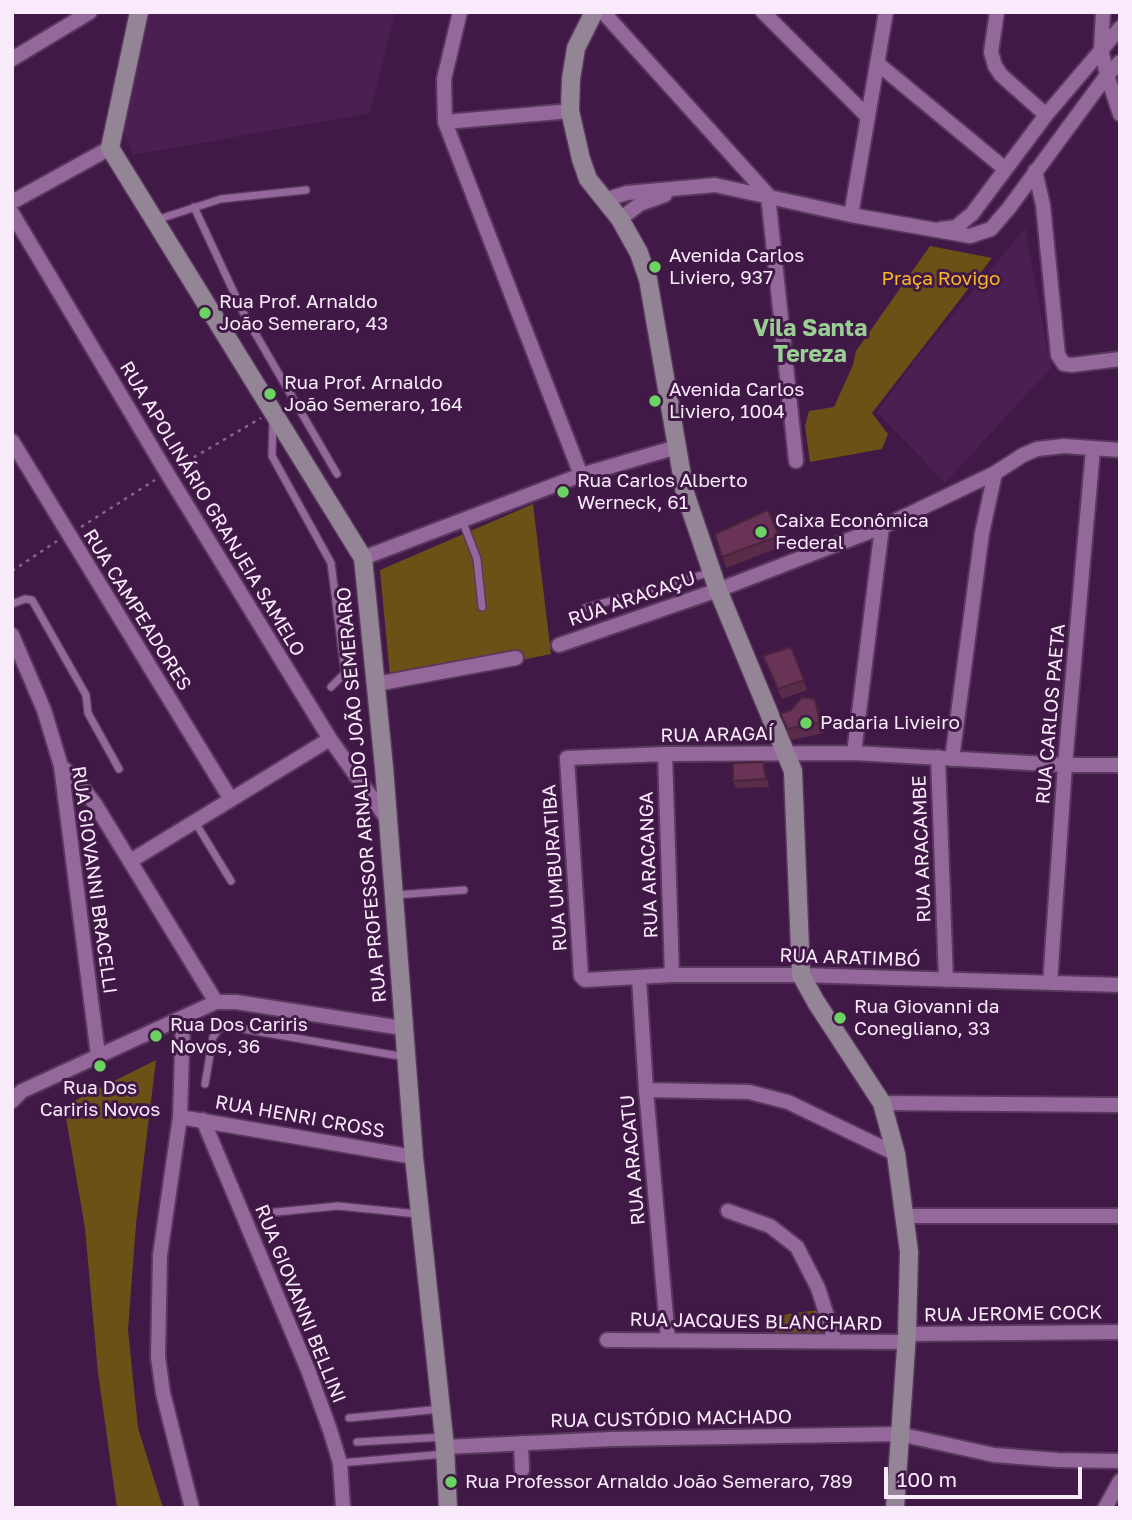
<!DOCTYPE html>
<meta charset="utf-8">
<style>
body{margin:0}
#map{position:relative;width:1132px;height:1520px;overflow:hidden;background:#401946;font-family:"Golos Text",sans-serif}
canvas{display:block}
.frame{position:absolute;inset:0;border:14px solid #faebfc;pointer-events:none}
.scale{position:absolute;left:884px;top:1467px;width:198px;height:32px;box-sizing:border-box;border:4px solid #faebfc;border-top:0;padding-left:9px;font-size:21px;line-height:24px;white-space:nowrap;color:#faebfc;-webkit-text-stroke:5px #401946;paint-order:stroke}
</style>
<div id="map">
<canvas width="1132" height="1520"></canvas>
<div class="frame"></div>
<div class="scale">100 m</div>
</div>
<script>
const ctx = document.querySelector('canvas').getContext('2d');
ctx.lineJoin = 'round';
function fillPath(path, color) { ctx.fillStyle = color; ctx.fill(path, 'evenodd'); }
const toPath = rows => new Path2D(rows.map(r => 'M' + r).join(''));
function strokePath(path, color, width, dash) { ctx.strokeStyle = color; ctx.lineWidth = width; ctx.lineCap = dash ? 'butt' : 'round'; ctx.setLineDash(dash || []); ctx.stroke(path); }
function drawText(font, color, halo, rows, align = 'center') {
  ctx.font = font + ' "Golos Text",sans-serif'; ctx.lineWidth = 6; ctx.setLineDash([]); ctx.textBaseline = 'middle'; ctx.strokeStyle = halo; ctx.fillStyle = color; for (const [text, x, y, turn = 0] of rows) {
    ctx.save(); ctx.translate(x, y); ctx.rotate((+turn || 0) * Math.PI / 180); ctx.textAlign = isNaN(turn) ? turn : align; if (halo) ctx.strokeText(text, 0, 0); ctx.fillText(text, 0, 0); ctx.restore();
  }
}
fillPath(toPath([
 [147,12,395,12,370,113,133,155,119,118],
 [1025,228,1051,368,945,483,877,412,913,363]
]), '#4c1f53');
fillPath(toPath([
 [930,246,992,258,872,413,888,434,882,449,810,462,805,426,809,411,834,407,853,365,856,351],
 [533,504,551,654,391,687,380,570],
 [156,1060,136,1224,128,1330,138,1428,163,1508,117,1508,98,1373,85,1228,64,1106],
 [825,1309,833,1336,775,1340,774,1316]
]), '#6c5117');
const lane = toPath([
 [194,207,244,314,337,474],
 [156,220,221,199,306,190],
 [273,419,272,456,331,563,345,673,331,687],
 [462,520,477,559,482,607],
 [12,604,25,599,32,600,86,695,88,713,119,769],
 [585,608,712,572],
 [195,822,231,881],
 [395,895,464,890],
 [205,1084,213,1037,219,1029,226,1026,405,1057],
 [266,1213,338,1206,418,1214],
 [349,1418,441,1409],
 [357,1442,444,1437],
 [340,1463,445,1454]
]);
const street = toPath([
 [460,12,444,79,445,122,581,475],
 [603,12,768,195,796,461],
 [763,12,868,117],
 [997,12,991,52,995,66,1001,75,1046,115],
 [1103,12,1101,49,1107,75,1120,114],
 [12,59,90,12],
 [877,63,1004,168],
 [445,122,570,111],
 [1035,171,1043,205,1058,355,1064,364,1072,365,1120,359],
 [604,200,627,193,715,185,851,215,970,236,991,229,1009,208,1107,75,1120,62],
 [12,202,110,148],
 [12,213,167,473,330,739,387,819],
 [851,215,886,12],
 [620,219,640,204,665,195],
 [941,229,956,227,972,214,1046,115,1120,28],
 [12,441,230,798],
 [363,558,581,475,677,447],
 [12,635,44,710,61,766,98,1055],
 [559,645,718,590,882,527,995,473,1023,455,1037,449,1064,446,1120,450],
 [376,684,516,658],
 [854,753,882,527],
 [665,754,672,975],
 [938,757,946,980],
 [952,759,982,533,995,473],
 [1120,765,1065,765,854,753,665,754,567,758,581,976,585,980,672,975,801,975,1120,985],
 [61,766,75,778,95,804,216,1002],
 [132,860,330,739],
 [639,978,646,1090,668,1339],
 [1050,983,1065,765,1093,449],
 [183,1018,180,1117,160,1255,158,1357,163,1393,192,1508],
 [646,1090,749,1092,788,1102,896,1154],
 [12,1101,22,1091,216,1002,236,1002,402,1028],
 [882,1103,1120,1105],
 [180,1117,414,1157],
 [203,1120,308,1370,330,1430,340,1463,343,1508],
 [728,1211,770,1226,797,1247,818,1288,835,1341],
 [904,1216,1120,1216],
 [907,1334,1120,1332],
 [607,1340,906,1342],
 [521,1443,522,1470],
 [445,1447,612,1439,899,1434,994,1455,1058,1460,1120,1461],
 [1105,1508,1120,1481]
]);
const secondary = toPath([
 [139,12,110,148,363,558,384,767,414,1157,445,1447,448,1508],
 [594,12,576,48,571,79,570,111,581,159,588,179,620,219,639,253,648,279,685,493,718,590,793,771,801,975,816,1002,882,1103,896,1154,909,1252,907,1334,895,1508]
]);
strokePath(lane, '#59385e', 10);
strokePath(street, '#59385e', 18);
strokePath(secondary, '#59385e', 21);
strokePath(toPath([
 [179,466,261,418],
 [81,527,155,480],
 [12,571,57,541]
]), '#836588', 2.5, [3.5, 5]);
strokePath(lane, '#94689a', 7);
strokePath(street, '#94689a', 14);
strokePath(secondary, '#948596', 18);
fillPath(toPath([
 [768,510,783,546,726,568,715,534],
 [791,647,807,690,782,699,763,656],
 [819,710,824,733,792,740,780,714],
 [763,762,769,787,736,788,733,781]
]), '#5a2c4a');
fillPath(toPath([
 [815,699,819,710,824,733,820,722]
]), '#4a243c');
const building = toPath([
 [768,510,779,536,722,557,715,534,768,510],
 [791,647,804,680,778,689,763,656,791,647],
 [802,697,815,699,820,722,788,729,780,714,791,710,802,697],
 [763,762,766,779,733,781,733,763,763,762]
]);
fillPath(building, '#693356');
strokePath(building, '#4a243c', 2);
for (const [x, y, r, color] of [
 [655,267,7,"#6bd362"],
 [205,313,7,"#6bd362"],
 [270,394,7,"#6bd362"],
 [655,401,7,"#6bd362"],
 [563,492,7,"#6bd362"],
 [761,532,7,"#6bd362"],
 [806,723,7,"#6bd362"],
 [840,1018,7,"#6bd362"],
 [156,1036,7,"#6bd362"],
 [100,1066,7,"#6bd362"],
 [451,1482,7,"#6bd362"]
]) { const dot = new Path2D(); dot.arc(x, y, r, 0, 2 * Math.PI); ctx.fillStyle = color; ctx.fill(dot); strokePath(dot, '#401946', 2.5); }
drawText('19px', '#faebfc', '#401946', [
 ["Avenida Carlos",669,256],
 ["Liviero, 937",669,278],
 ["Rua Prof. Arnaldo",219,302],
 ["João Semeraro, 43",219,324],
 ["Rua Prof. Arnaldo",284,383],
 ["João Semeraro, 164",284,405],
 ["Avenida Carlos",669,390],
 ["Liviero, 1004",669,412],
 ["Rua Carlos Alberto",577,481],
 ["Werneck, 61",577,503],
 ["Caixa Econômica",775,521],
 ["Federal",775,543],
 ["Padaria Livieiro",820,723],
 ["Rua Giovanni da",854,1007],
 ["Conegliano, 33",854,1029],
 ["Rua Dos Cariris",170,1025],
 ["Novos, 36",170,1047],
 ["Rua Dos",100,1088,"center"],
 ["Cariris Novos",100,1110,"center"],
 ["Rua Professor Arnaldo João Semeraro, 789",465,1482]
], 'left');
drawText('19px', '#f7b829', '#401946', [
 ["Praça Rovigo",941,279]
]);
drawText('19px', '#faebfc', '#401946', [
 ["RUA APOLINÁRIO GRANJEIA SAMELO",212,509,59],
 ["RUA ARACAÇU",632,599,-19],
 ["RUA CAMPEADORES",137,610,58],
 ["RUA CARLOS PAETA",1051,714,-85],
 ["RUA ARAGAÍ",717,735,-1],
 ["RUA PROFESSOR ARNALDO JOÃO SEMERARO",362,795,-95],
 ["RUA ARACAMBE",922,849,-92],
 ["RUA ARACANGA",649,865,-92],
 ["RUA UMBURATIBA",555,868,-94],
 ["RUA GIOVANNI BRACELLI",94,880,82],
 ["RUA ARATIMBÓ",850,958,2],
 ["RUA HENRI CROSS",300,1117,10],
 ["RUA ARACATU",633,1160,-95],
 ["RUA GIOVANNI BELLINI",300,1304,68],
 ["RUA JEROME COCK",1013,1314,-1],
 ["RUA JACQUES BLANCHARD",756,1322,1],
 ["RUA CUSTÓDIO MACHADO",671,1419,-1]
]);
drawText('bold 23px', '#99cf93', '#401946', [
 ["Vila Santa",810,329],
 ["Tereza",810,355]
]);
</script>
